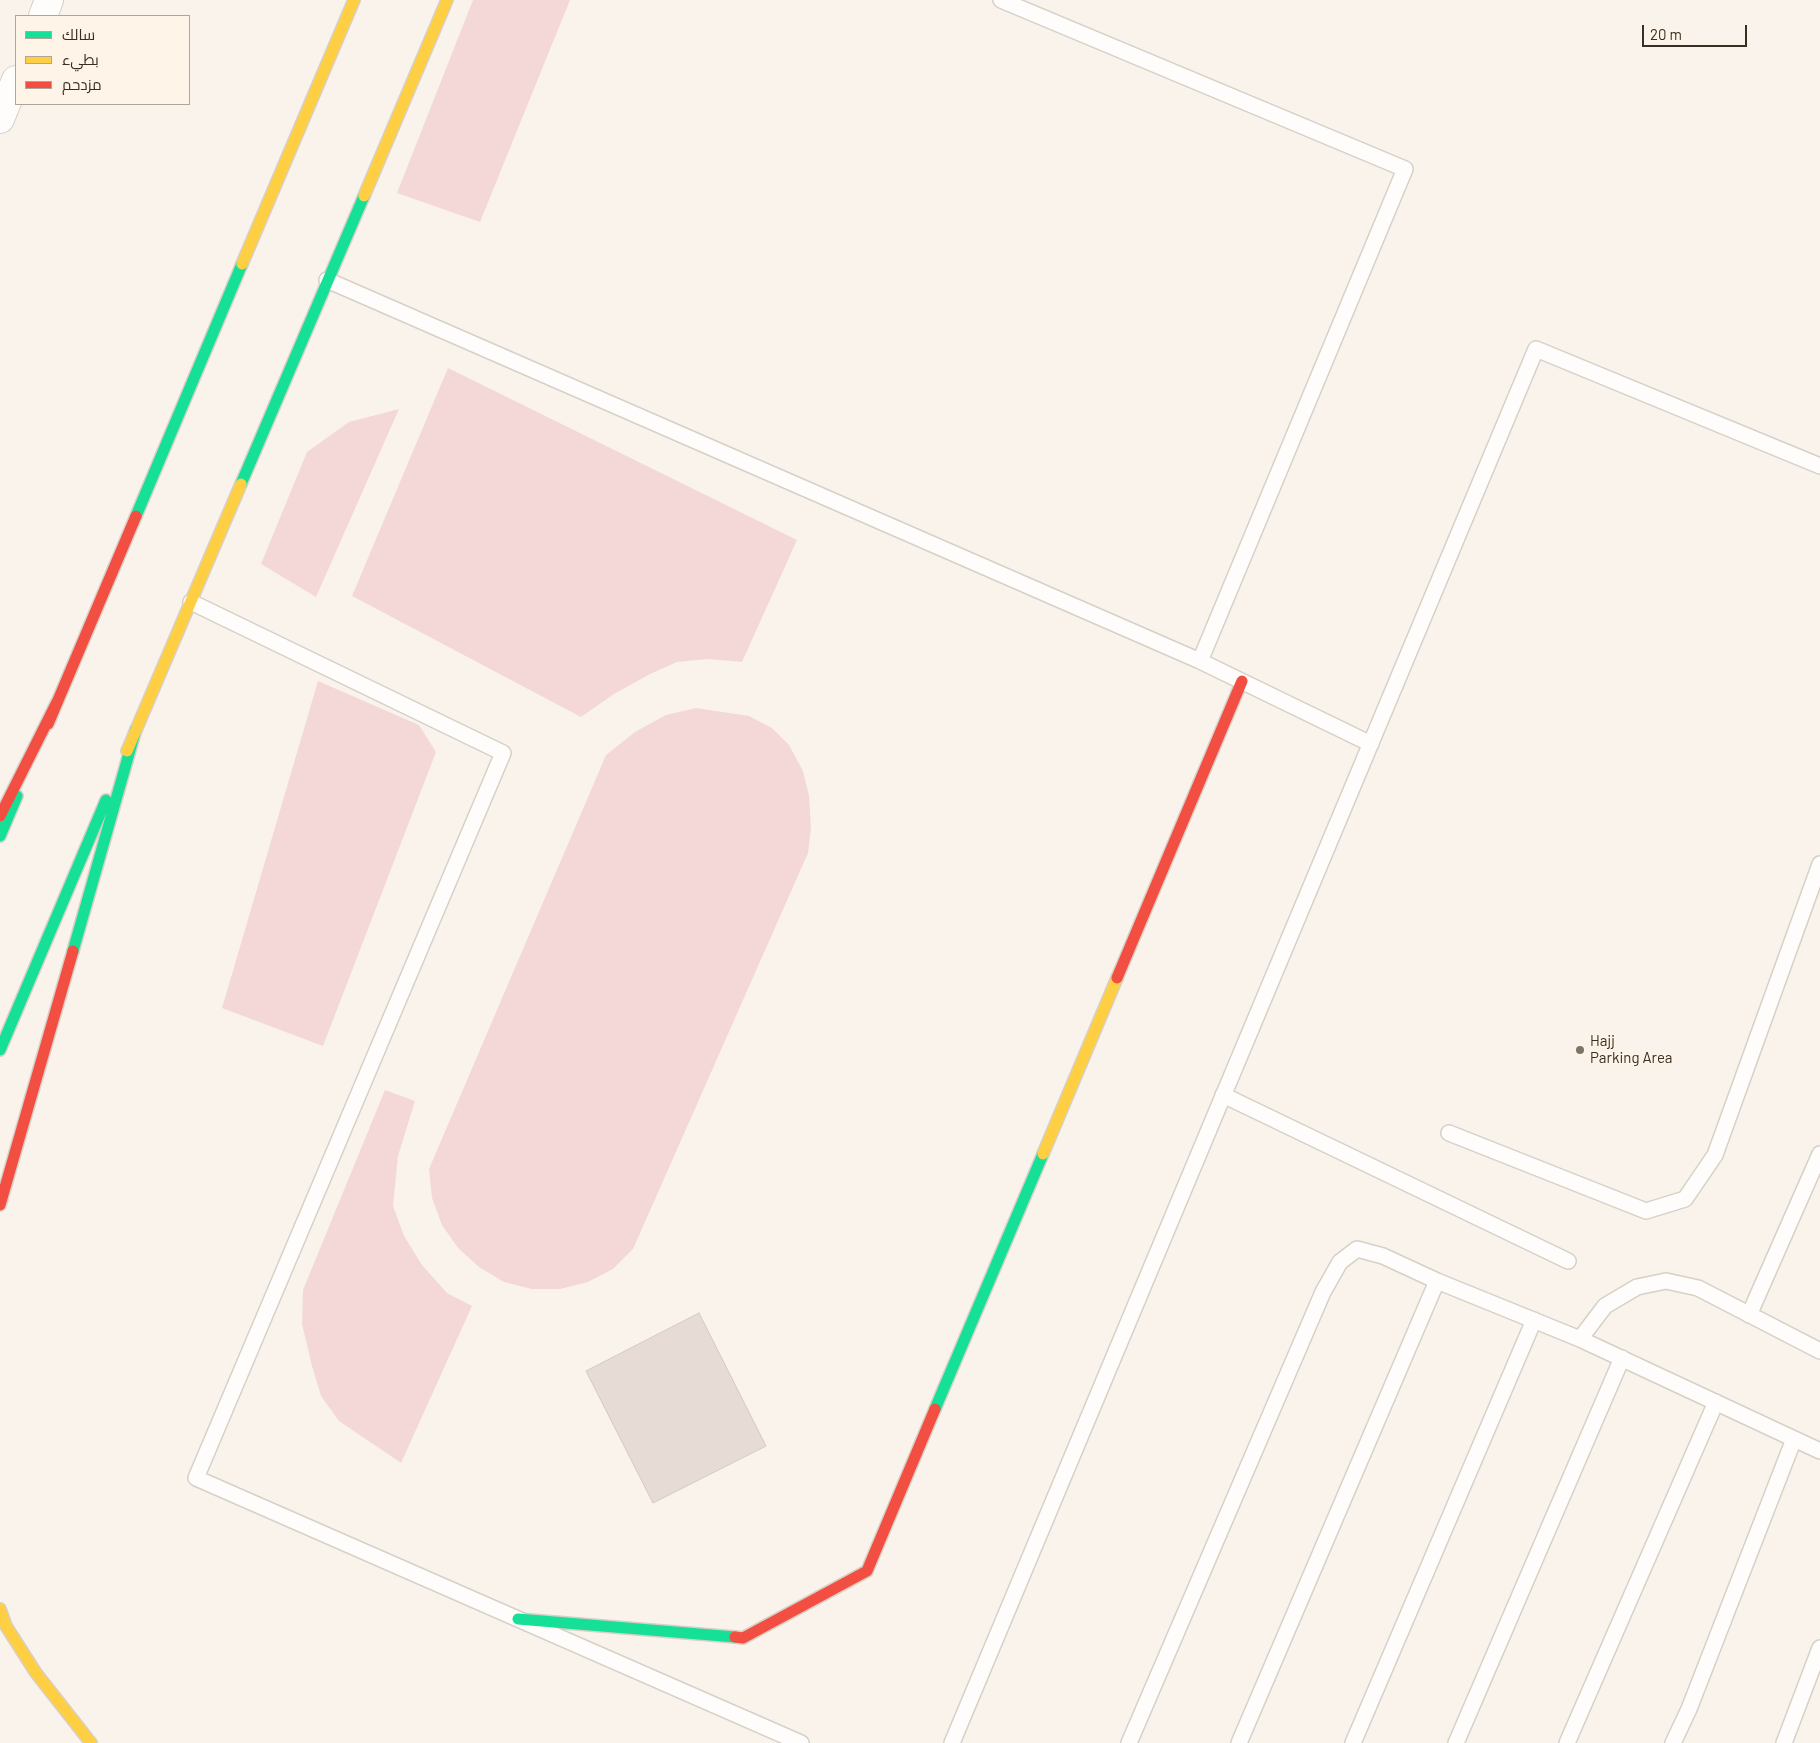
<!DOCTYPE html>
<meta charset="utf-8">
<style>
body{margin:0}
#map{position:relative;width:1820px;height:1743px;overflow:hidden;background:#f9f3ec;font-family:Barlow,Cairo,sans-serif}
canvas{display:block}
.legend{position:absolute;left:15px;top:15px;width:175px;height:90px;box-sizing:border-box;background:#fef4e7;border:1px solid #afa598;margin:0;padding:6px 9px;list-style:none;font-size:15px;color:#382e22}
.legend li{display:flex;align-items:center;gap:10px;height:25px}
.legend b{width:25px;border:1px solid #afa598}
.scale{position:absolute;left:1642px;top:25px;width:105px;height:22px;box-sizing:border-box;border:2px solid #382e22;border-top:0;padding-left:6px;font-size:15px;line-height:18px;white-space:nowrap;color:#382e22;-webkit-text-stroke:4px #fef4e7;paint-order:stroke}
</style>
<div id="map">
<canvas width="1820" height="1743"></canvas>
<ul class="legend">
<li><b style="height:6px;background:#16e098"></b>سالك</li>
<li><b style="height:6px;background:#ffcf43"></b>بطيء</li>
<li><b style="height:6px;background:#f24e42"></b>مزدحم</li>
</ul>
<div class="scale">20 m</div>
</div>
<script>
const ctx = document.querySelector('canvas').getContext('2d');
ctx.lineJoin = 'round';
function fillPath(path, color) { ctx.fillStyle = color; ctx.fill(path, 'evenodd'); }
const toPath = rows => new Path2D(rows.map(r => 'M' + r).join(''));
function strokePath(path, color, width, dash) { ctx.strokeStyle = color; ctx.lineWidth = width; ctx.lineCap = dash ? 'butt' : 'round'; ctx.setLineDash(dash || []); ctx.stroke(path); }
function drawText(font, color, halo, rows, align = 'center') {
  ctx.font = font + ' Barlow,sans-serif'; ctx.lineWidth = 4; ctx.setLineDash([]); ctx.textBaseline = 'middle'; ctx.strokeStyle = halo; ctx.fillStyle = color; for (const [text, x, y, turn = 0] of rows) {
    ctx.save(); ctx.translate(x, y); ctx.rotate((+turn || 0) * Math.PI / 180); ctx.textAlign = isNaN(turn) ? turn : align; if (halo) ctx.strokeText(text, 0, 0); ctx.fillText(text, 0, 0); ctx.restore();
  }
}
fillPath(toPath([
 [473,0,570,0,480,222,397,193],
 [448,368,797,540,742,662,708,659,677,662,650,674,614,694,581,717,352,596],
 [399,409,316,597,261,564,307,452,349,422],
 [318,681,419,725,436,752,323,1046,222,1008],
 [696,708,749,716,772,728,789,745,803,771,809,796,811,828,808,853,633,1249,613,1269,588,1282,560,1289,532,1289,504,1282,479,1267,458,1248,442,1225,432,1198,429,1169,606,755,635,732,666,715],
 [385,1090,415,1101,398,1156,393,1206,404,1236,422,1265,447,1293,472,1306,401,1463,339,1421,321,1396,312,1366,302,1324,303,1290]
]), '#f3d8d7');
const building = toPath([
 [699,1313,766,1446,653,1503,586,1371,699,1313]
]);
fillPath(building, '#e6dbd5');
strokePath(building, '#d3c9c3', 1);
const lane = toPath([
 [1001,0,1405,169,1200,661],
 [327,280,1200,661,1371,744],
 [191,602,503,753,196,1478,801,1743],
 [1223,1095,1568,1261],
 [1449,1133,1646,1211,1685,1199,1715,1155,1820,864],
 [1749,1315,1820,1154],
 [1580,1339,1605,1306,1637,1287,1666,1281,1698,1288,1820,1351],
 [952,1743,1536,349,1820,466],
 [1129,1743,1323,1292,1340,1262,1357,1249,1383,1256,1437,1281,1580,1339,1820,1451],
 [1239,1743,1437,1281],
 [1353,1743,1534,1320],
 [1456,1743,1622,1358],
 [1567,1743,1716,1402],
 [1673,1743,1689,1709,1794,1439],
 [1784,1743,1820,1648]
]);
const street = toPath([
 [43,16,49,0],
 [0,119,16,80]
]);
const fast = toPath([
 [241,484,364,196],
 [136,516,242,264],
 [0,836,17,796],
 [73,951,136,729],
 [0,1050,106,800],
 [935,1409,1043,1154],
 [518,1619,735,1637]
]);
const slow = toPath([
 [364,196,447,0],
 [242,264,354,0],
 [127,751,241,484],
 [1043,1154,1117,978],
 [0,1609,6,1626,36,1673,91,1743]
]);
const jam = toPath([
 [48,724,136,516],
 [0,816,57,702],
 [1117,978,1242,681],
 [0,1205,73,951],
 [735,1637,743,1638,867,1571,935,1409]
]);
strokePath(lane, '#d7d0c7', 18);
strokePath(street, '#d7d0c7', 30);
strokePath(fast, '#d7d0c7', 14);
strokePath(slow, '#d7d0c7', 14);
strokePath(jam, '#d7d0c7', 14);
strokePath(lane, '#fefdfc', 15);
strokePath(street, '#fefdfc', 28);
strokePath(fast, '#16e098', 11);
strokePath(slow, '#ffcf43', 11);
strokePath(jam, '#f24e42', 11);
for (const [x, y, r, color] of [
 [1580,1050,5,"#7c7369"]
]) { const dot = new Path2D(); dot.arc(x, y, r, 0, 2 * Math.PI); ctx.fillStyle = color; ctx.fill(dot); strokePath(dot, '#fef4e7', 2); }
drawText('15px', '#382e22', '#fef4e7', [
 ["Hajj",1590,1041],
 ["Parking Area",1590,1058]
], 'left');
</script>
